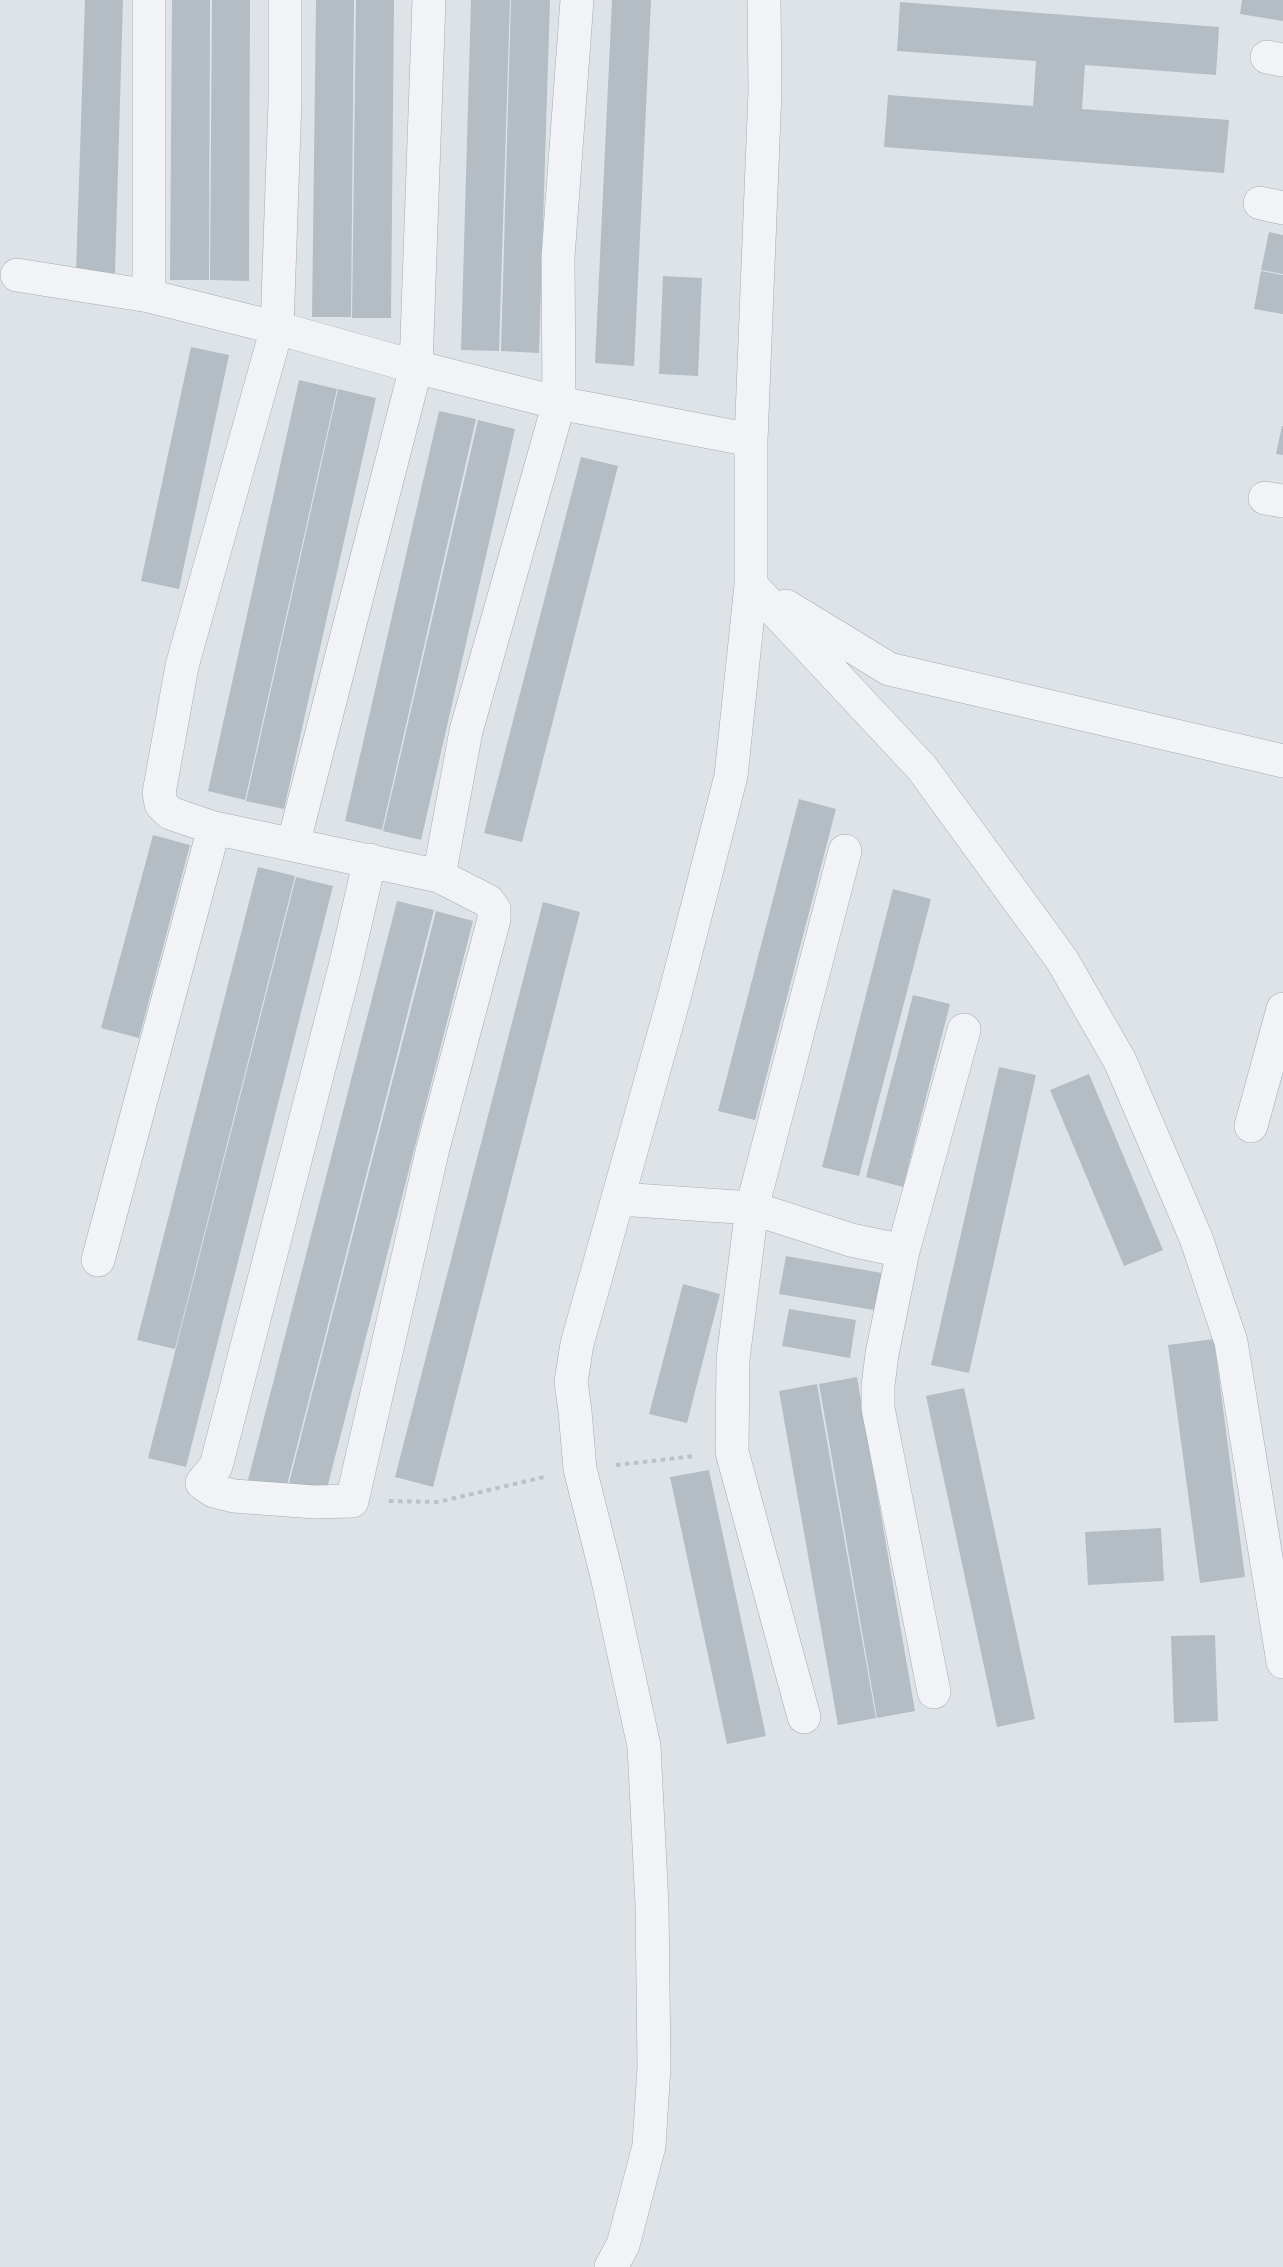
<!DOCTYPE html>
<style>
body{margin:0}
canvas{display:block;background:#dee3e8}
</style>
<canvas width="1283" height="2267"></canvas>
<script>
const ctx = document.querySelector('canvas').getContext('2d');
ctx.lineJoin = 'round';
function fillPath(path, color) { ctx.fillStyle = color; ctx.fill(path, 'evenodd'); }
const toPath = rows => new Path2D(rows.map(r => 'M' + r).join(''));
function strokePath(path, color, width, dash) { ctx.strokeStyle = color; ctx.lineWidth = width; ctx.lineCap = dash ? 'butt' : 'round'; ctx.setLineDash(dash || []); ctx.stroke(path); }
fillPath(toPath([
 [85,0,123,0,115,273,76,272],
 [172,0,210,0,209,280,170,280],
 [212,0,250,0,249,281,210,280],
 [316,0,354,0,351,317,312,317],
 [356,0,394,0,391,318,352,318],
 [471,0,510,0,499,351,461,350],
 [511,0,550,0,539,353,501,351],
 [612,0,651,0,634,366,595,363],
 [1242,0,1283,0,1283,21,1240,14],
 [900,2,1219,27,1216,75,1085,65,1082,109,1229,120,1224,173,884,147,888,95,1033,106,1036,61,897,51],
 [1269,232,1283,235,1283,274,1261,270],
 [1261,271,1283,275,1283,314,1254,309],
 [663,276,702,278,698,376,659,374],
 [191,347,229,355,179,589,141,581],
 [299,380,337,389,245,800,208,791],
 [338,389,376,398,284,809,246,801],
 [439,411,476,419,382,830,345,821],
 [478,420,515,429,421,840,383,831],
 [1282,426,1283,426,1283,455,1276,454],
 [581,457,618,466,522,842,484,833],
 [799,799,836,809,755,1120,718,1111],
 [153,835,190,845,139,1038,101,1028],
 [258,867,295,876,175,1349,137,1340],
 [296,877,333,886,186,1467,148,1458],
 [893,889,931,899,859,1176,822,1167],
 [397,901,434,910,286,1489,248,1480],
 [543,902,580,912,433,1487,395,1477],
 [436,911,473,921,325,1496,288,1487],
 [913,995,950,1004,903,1187,866,1177],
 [999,1067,1036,1075,969,1373,931,1365],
 [1089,1074,1163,1250,1124,1266,1050,1090],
 [786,1256,887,1274,880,1311,779,1294],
 [683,1284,720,1294,687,1423,649,1414],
 [789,1309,856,1320,850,1358,782,1346],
 [1214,1339,1245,1577,1200,1583,1168,1345],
 [857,1377,915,1711,877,1718,819,1384],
 [817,1384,876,1718,838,1725,779,1391],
 [964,1388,1035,1719,997,1727,926,1396],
 [709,1470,766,1736,727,1744,670,1477],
 [1161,1528,1164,1581,1088,1585,1085,1532],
 [1215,1635,1218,1721,1174,1723,1171,1636]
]), '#b5bdc4');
const minor = toPath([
 [285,0,285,101,277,328,182,666,159,793,161,804,170,813,214,828,439,876,466,731,559,403,558,257,577,0],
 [1267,57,1283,60],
 [1260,203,1283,208],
 [17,275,149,296,277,328,416,367,559,403,751,440],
 [149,296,149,0],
 [1265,498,1283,501],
 [751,585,922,768,1062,960,1120,1061,1196,1238,1231,1342,1283,1662],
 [786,606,889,669,1283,761],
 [293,845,416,367,429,0],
 [370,860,345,967,216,1466,202,1483,214,1491,234,1496,314,1502,352,1501,433,1148,494,919,494,909,488,901,439,876],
 [1251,1126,1283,1009],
 [619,1199,752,1208,851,1240,903,1251],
 [98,1260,214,828],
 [934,1692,878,1408,878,1386,882,1354,903,1251,964,1030],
 [804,1717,732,1452,733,1359,752,1208,845,851],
 [611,2267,623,2245,649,2146,654,2067,652,1905,644,1746,607,1576,580,1469,575,1411,571,1382,577,1344,674,998,731,776,751,585,751,440,765,91,764,0]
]);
strokePath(minor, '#a3abb2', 34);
strokePath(toPath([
 [616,1465,695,1456],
 [389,1501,438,1502,544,1477]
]), '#bcc1c6', 4, [4.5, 4.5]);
strokePath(minor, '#f1f3f6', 33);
</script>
